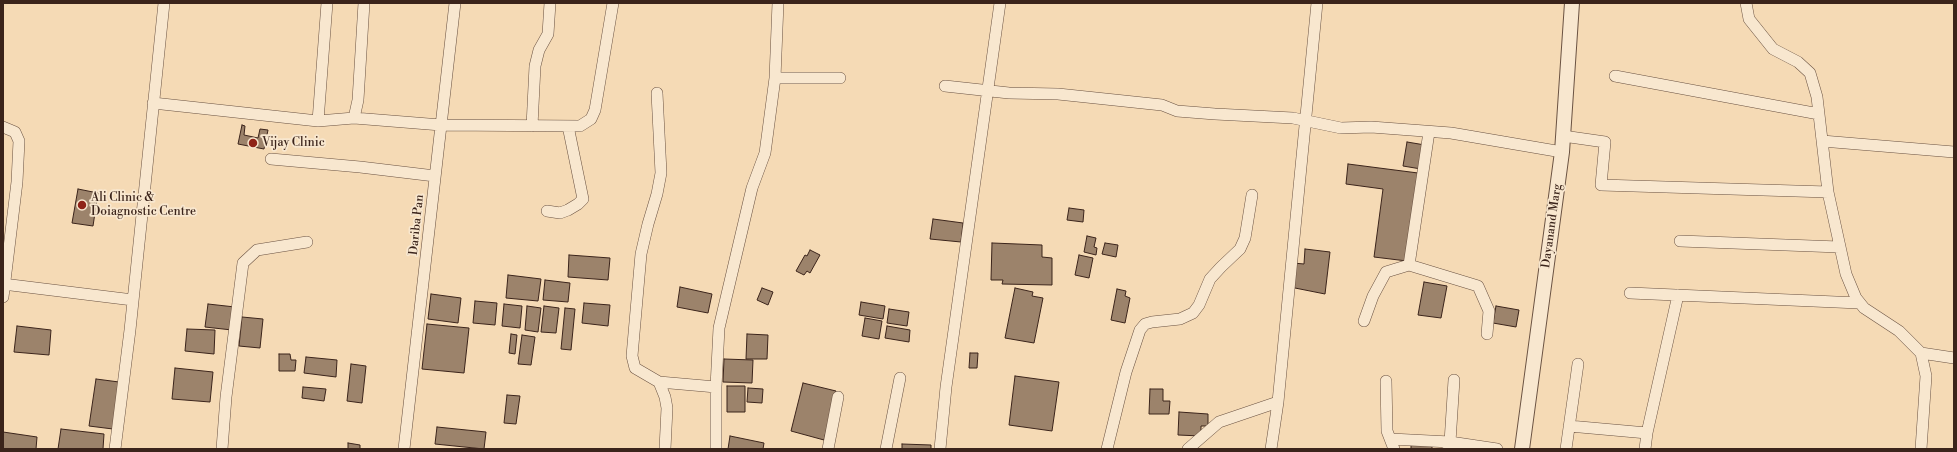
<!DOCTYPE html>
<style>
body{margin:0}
#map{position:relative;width:1957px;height:452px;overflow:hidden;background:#f5dab5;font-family:"Libre Bodoni",serif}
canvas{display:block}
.frame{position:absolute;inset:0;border:4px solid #3b241b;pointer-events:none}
</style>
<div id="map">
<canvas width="1957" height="452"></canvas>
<div class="frame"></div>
</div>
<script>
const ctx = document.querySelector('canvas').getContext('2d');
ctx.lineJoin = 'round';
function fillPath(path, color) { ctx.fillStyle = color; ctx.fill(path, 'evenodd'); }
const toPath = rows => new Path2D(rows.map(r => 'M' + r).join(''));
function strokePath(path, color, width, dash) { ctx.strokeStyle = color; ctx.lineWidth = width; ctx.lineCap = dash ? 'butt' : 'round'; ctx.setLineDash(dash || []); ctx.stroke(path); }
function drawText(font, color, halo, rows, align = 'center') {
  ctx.font = font + ' "Libre Bodoni",serif'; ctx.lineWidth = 3.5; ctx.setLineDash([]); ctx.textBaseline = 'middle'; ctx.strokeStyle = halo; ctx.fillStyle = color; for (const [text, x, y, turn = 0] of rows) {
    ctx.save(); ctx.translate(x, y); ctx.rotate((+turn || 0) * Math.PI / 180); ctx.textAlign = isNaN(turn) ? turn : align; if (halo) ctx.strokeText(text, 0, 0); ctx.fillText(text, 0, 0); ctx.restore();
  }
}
const building = toPath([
 [242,125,245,126,244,135,258,138,260,129,268,130,264,149,238,144,242,125],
 [1407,142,1425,145,1421,169,1403,166,1407,142],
 [1348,164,1418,173,1407,261,1374,257,1383,189,1346,184,1348,164],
 [78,189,98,193,93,226,72,223,78,189],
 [1069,208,1084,210,1083,222,1067,220,1069,208],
 [933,219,963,223,961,242,930,239,933,219],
 [1087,236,1096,238,1094,247,1097,248,1096,255,1084,252,1087,236],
 [992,243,1042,245,1042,257,1052,258,1052,285,1002,284,1003,280,991,280,992,243],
 [1105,243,1118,245,1116,257,1102,254,1105,243],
 [1305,249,1330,252,1325,294,1290,287,1293,263,1304,264,1305,249],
 [810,250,820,255,810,273,807,271,804,275,796,271,805,255,807,256,810,250],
 [569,255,610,258,608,280,568,277,569,255],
 [1079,255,1093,258,1089,278,1075,275,1079,255],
 [508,275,541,279,538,301,506,298,508,275],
 [545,280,570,283,568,302,543,300,545,280],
 [1424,282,1447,286,1441,318,1418,315,1424,282],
 [680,287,712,294,708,313,677,307,680,287],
 [762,288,773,292,768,305,757,300,762,288],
 [1015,288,1033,292,1032,296,1043,298,1034,343,1005,338,1015,288],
 [1117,289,1126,291,1125,296,1130,298,1125,323,1111,320,1117,289],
 [431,294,461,298,458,323,428,319,431,294],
 [475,301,497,303,495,325,473,323,475,301],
 [861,302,885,306,883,319,859,315,861,302],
 [584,303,610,305,608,326,582,323,584,303],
 [208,304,235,307,232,330,205,327,208,304],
 [504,304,522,306,520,328,502,326,504,304],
 [527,306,541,308,538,332,525,330,527,306],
 [544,306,559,308,556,333,541,332,544,306],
 [1496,306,1519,310,1516,327,1493,323,1496,306],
 [565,308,575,309,571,350,561,349,565,308],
 [889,309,909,312,907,326,887,323,889,309],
 [242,317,263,319,260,348,239,346,242,317],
 [865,318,882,321,879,339,862,336,865,318],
 [427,324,469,328,464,373,422,369,427,324],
 [17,326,51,330,49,355,14,352,17,326],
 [887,326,910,330,909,342,885,338,887,326],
 [187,329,215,330,214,354,185,351,187,329],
 [511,334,517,335,515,354,509,353,511,334],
 [747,334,768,335,767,359,746,359,747,334],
 [522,335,535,337,531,365,518,364,522,335],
 [970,353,978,353,977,368,969,368,970,353],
 [279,354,290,354,291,360,296,360,295,371,279,371,279,354],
 [306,357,337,360,336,377,304,373,306,357],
 [724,359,753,360,752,383,723,382,724,359],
 [351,364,366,366,362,403,347,401,351,364],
 [175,368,213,372,210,402,172,399,175,368],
 [1015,376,1059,382,1052,431,1009,425,1015,376],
 [96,379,119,382,113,429,89,426,96,379],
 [803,383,836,391,824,440,791,431,803,383],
 [727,386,745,386,745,412,727,412,727,386],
 [303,387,326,389,324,401,302,398,303,387],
 [748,388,763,389,762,403,747,402,748,388],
 [1150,389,1163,389,1163,401,1170,401,1169,414,1149,414,1150,389],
 [507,395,520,396,516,424,504,423,507,395],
 [1179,412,1208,414,1208,426,1201,426,1201,436,1178,435,1179,412],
 [437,427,486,432,484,449,435,444,437,427],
 [61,429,104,434,103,449,58,449,61,429],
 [3,432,37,437,36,449,3,449,3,432],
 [730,436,764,443,763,449,728,449,730,436],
 [1411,442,1432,444,1432,449,1411,449,1411,442],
 [348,443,360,445,360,449,348,449,348,443],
 [902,444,931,445,931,449,902,449,902,444]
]);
fillPath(building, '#9c836b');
strokePath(building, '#3b241b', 1);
const minor = toPath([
 [1746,3,1749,19,1773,49,1798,62,1810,73,1817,97,1828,192,1846,274,1856,298,1864,308,1899,331,1921,353,1926,376,1921,449],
 [1615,76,1819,114],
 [775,78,840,78],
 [945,86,1009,93,1058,94,1162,105,1177,111,1215,114,1293,118,1341,128,1371,127,1451,133,1562,152],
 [657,93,661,173,657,194,648,224,641,254,632,356,635,368,659,382,665,397,667,408,665,449],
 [153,103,318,121,354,118,358,100,364,3],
 [354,118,441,125,580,126,591,119,595,110,613,3],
 [318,121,327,3],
 [532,126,535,66,539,50,548,34,550,3],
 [3,127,15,132,19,141,17,182,3,297],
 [1563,136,1605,142,1601,185,1828,192],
 [1822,141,1954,152],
 [271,159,360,167,435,176],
 [547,211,560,213,568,210,578,204,583,199,568,126],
 [1680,241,1839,247],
 [1409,265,1478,286,1489,311,1487,334],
 [3,284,133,300],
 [1630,293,1859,303],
 [1364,321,1373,296,1386,272,1409,265,1429,132],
 [1921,353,1954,358],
 [1386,381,1387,431,1394,449],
 [659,382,716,387],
 [1569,426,1647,433,1645,449],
 [1647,433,1678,295],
 [1391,439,1450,442,1454,380],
 [1448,448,1450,442,1497,449],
 [115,449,130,330,164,3],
 [222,449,226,397,243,263,257,250,307,242],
 [404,449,455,3],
 [716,449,716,387,719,328,752,188,765,153,775,78,778,3],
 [828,449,838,397],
 [886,449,900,378],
 [940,449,946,387,1000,3],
 [1107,449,1126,372,1140,330,1145,324,1152,322,1180,319,1193,313,1199,305,1210,279,1221,267,1240,249,1245,238,1252,195],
 [1188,449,1219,422,1278,402],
 [1271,449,1278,402,1317,3],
 [1566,449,1578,364]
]);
const tertiary = toPath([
 [1522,449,1562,152,1572,3]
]);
strokePath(minor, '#6a5242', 12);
strokePath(tertiary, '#6a5242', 16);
strokePath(minor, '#f8e7cf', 11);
strokePath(tertiary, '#f8e7cf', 14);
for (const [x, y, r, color] of [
 [253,143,5,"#8f2418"],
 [82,205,5,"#8f2418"]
]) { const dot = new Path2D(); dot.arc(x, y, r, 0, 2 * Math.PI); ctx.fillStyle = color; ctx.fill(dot); strokePath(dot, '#f8e7cf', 1.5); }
drawText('12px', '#3b241b', '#f8e7cf', [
 ["Vijay Clinic",262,143],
 ["Ali Clinic &",91,198],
 ["Doiagnostic Centre",91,212]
], 'left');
drawText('12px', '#3b241b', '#f8e7cf', [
 ["Dariba Pan",417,225,-84],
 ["Dayanand Marg",1552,226,-82]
]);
</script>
